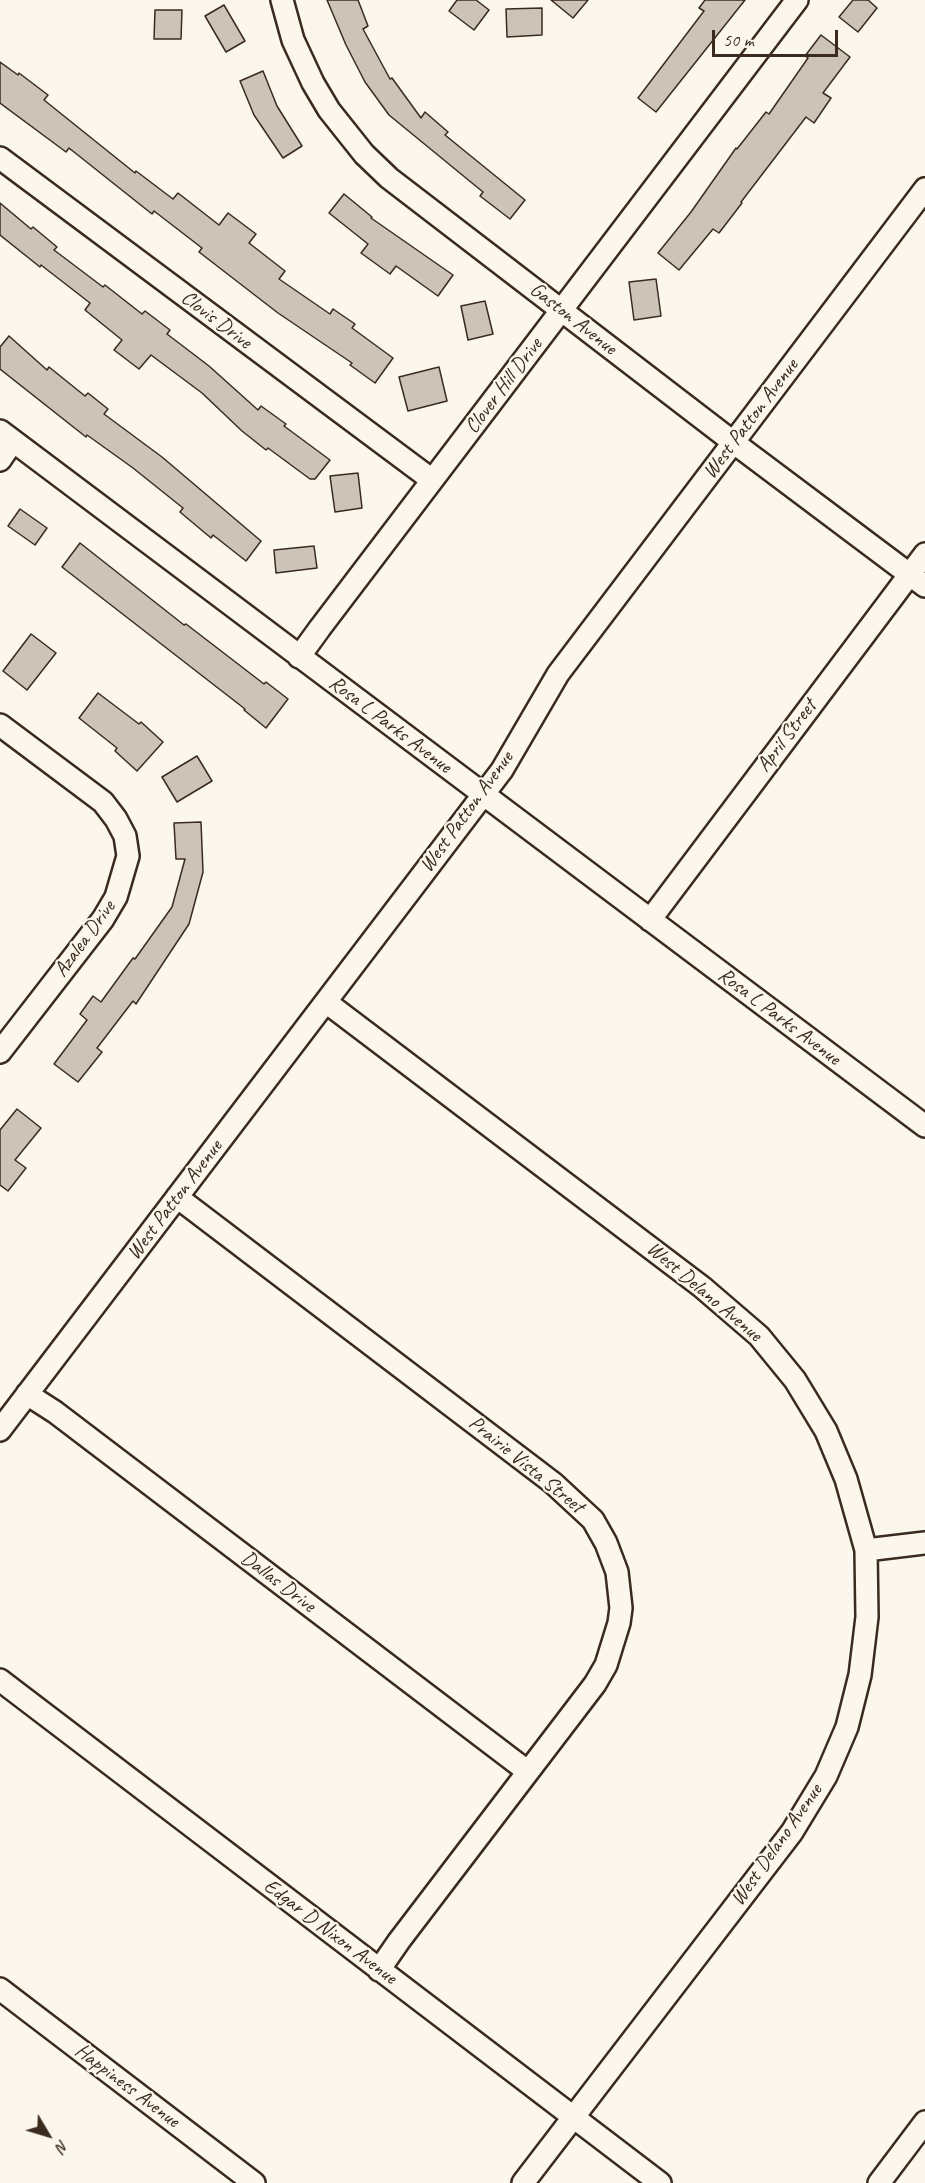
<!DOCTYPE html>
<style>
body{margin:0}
#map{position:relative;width:925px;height:2183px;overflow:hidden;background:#fbf7ec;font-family:Caveat,sans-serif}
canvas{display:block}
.north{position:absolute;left:18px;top:2105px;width:60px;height:60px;-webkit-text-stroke:4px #fbf7ec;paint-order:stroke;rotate:128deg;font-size:16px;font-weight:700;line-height:24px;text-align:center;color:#3b2a1e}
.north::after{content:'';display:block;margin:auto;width:21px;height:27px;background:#3b2a1e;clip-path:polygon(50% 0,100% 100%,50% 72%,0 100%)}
.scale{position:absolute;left:712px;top:30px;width:126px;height:27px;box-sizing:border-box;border:3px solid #3b2a1e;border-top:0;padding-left:8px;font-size:18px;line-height:21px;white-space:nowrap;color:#3b2a1e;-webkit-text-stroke:4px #fbf7ec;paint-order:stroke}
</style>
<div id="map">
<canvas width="925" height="2183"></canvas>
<div class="north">N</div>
<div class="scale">50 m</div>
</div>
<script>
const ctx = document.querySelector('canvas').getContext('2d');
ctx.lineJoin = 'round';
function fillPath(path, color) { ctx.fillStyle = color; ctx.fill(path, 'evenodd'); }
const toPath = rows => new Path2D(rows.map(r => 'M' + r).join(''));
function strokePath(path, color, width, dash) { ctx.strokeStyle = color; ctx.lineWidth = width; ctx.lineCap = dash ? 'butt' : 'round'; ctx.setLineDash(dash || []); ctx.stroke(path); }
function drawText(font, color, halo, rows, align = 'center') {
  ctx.font = font + ' Caveat,sans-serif'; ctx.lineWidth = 4.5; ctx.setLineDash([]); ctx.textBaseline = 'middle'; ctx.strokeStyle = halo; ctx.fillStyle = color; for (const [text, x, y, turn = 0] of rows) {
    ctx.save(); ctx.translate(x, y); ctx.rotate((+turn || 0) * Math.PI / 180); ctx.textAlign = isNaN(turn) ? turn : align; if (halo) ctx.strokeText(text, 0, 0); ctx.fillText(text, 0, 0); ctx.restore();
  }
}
const building = toPath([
 [327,0,358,0,368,26,363,29,390,79,392,78,421,118,425,112,448,132,445,135,525,200,510,219,480,196,483,192,389,115,365,82,346,45,327,0],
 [457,0,476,0,489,10,474,30,449,11,457,0],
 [551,0,588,0,573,18,551,0],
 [705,0,745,0,656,112,638,98,704,11,699,8,705,0],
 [853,0,868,0,877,8,858,32,839,17,853,0],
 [224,5,245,41,226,52,205,16,224,5],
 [542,8,542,35,507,37,506,9,542,8],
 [155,10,182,10,181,39,154,39,155,10],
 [821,35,850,57,823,93,831,98,814,123,806,117,741,202,742,203,719,233,713,229,679,270,658,253,691,212,736,148,737,149,766,112,769,114,808,58,805,56,821,35],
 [0,62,18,75,19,73,48,95,44,100,135,173,136,171,173,199,178,193,219,225,228,213,256,234,249,243,285,271,279,279,330,314,333,309,355,324,352,328,393,358,375,383,350,365,352,363,278,313,199,252,202,248,154,211,152,214,69,148,66,152,0,103,0,62],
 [263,71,277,106,302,146,283,158,254,115,240,81,263,71],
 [344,194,372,217,371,218,453,275,438,296,396,266,390,274,361,253,368,244,329,213,344,194],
 [0,203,31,229,33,227,57,247,54,250,103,287,105,285,142,314,145,311,170,330,167,334,209,366,258,410,261,406,286,424,284,426,330,460,315,479,310,479,268,448,266,450,242,431,202,393,151,355,139,369,114,350,122,340,85,310,90,303,41,265,40,267,0,235,0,203],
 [656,279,661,316,634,320,629,282,656,279],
 [485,301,493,334,468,340,461,306,485,301],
 [9,336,47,370,49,367,85,396,88,393,108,409,104,414,162,457,261,541,246,561,213,535,211,538,180,512,183,508,133,468,87,435,86,437,0,369,0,347,9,336],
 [439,367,447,401,408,411,399,377,439,367],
 [358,473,362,508,335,512,330,476,358,473],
 [20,509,47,528,35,545,8,526,20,509],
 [80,543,184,625,186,624,264,684,266,682,288,699,266,728,244,710,245,709,62,567,80,543],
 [314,546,317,568,276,573,274,550,314,546],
 [31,634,56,653,27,690,3,671,31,634],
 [98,693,139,724,141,722,163,742,137,771,115,751,117,748,79,718,98,693],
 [197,756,212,781,177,802,162,777,197,756],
 [201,822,203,872,189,924,136,1004,133,1001,97,1048,102,1052,78,1082,54,1064,87,1020,80,1014,93,996,101,1002,133,958,135,959,172,907,185,859,176,859,174,823,201,822],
 [17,1109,41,1128,15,1160,26,1168,8,1191,0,1185,0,1130,17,1109]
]);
fillPath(building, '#ccc4b9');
strokePath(building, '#3b2a1e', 1.5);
const minor = toPath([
 [282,0,293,40,313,83,329,110,364,154,389,178,733,442,925,586],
 [0,158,432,480],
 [0,431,925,1126],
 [0,460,13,441],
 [299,657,320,628,797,0],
 [0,725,103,802,116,819,125,836,128,856,116,897,103,919,0,1052],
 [650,920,925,554],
 [326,1002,702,1287,759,1336,795,1380,826,1431,846,1479,866,1550,867,1617,860,1675,847,1727,826,1776,792,1832,523,2183],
 [177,1197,553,1483,593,1520,606,1543,617,1572,621,1608,619,1623,606,1665,595,1684,399,1941,379,1970],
 [27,1394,55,1412,527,1771],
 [0,1430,483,795,502,770,558,674,925,189],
 [866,1550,925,1543],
 [0,1680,660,2183],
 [0,1989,254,2183],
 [879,2183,925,2122]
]);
strokePath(minor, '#3b2a1e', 26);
strokePath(minor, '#fbf7ec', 21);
drawText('21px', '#3b2a1e', '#fbf7ec', [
 ["Gaston Avenue",573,319,38],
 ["Clovis Drive",216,320,37],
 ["Clover Hill Drive",504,386,-53],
 ["West Patton Avenue",751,419,-53],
 ["Rosa L Parks Avenue",390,725,37],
 ["April Street",787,736,-53],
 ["West Patton Avenue",467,812,-54],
 ["Azalea Drive",85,939,-54],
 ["Rosa L Parks Avenue",779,1017,37],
 ["West Patton Avenue",175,1200,-53],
 ["West Delano Avenue",704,1292,40],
 ["Prairie Vista Street",526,1465,39],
 ["Dallas Drive",278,1582,37],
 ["West Delano Avenue",777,1845,-55],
 ["Edgar D Nixon Avenue",330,1932,37],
 ["Happiness Avenue",127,2086,37]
]);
</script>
